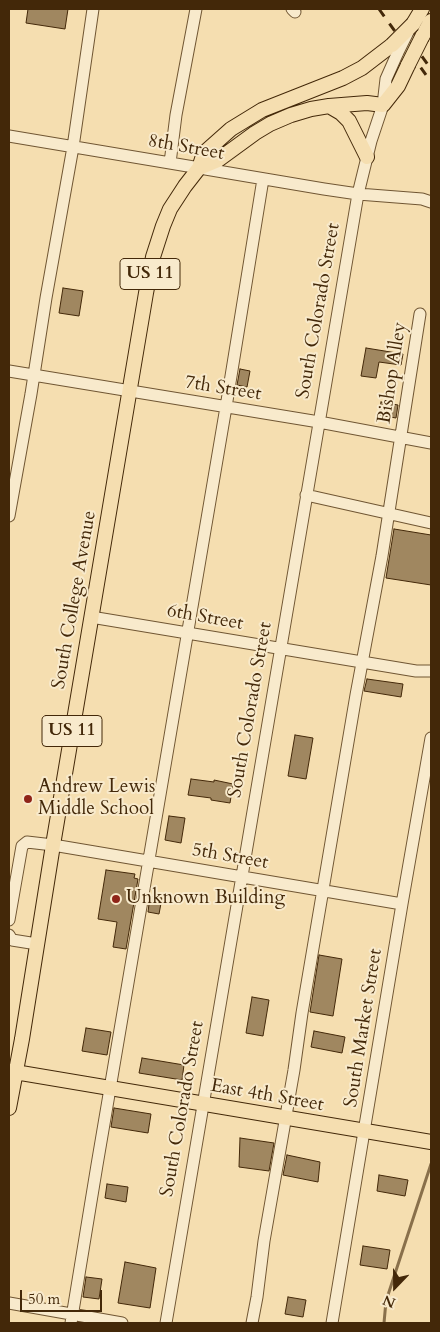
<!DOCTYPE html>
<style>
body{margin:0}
#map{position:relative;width:440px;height:1332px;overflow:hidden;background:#f5deb0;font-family:Cardo,serif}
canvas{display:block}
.frame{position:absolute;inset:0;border:10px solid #432809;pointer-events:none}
.north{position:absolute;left:370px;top:1262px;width:50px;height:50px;-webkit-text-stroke:4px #f8eacc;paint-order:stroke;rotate:202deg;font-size:14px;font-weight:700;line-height:20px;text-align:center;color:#432809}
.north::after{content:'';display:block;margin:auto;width:18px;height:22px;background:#432809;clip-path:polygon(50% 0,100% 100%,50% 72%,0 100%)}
.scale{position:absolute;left:20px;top:1290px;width:82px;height:22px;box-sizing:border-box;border:2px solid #432809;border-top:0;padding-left:6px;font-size:15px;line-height:18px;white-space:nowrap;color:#432809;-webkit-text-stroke:4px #f8eacc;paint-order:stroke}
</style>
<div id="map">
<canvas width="440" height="1332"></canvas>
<div class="frame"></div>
<div class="north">N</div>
<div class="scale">50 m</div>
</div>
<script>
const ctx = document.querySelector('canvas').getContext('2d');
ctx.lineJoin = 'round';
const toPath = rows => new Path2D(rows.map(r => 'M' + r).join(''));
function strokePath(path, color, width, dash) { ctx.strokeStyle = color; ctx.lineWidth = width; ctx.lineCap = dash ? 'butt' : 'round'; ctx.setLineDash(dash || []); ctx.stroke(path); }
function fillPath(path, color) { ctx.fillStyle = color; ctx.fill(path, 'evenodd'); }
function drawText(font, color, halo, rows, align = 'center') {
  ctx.font = font + ' Cardo,serif'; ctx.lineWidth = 4; ctx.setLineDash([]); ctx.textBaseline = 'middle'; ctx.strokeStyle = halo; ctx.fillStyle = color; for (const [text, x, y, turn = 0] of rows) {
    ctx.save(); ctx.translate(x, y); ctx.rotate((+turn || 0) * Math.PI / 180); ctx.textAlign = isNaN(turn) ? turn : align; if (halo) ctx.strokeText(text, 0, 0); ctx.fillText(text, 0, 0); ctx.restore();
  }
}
strokePath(toPath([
 [384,1323,386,1301,431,1164]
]), '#89704b', 3);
const building = toPath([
 [28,9,68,9,65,29,26,23,28,9],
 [63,288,83,291,79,316,59,313,63,288],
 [366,348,403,354,401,365,379,362,376,378,361,376,366,348],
 [240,369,250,371,247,387,237,385,240,369],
 [381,402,398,405,396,418,379,415,381,402],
 [394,529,431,535,431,585,386,578,394,529],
 [367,679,403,684,401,697,364,691,367,679],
 [295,735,313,738,306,779,288,776,295,735],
 [191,779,214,782,214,780,233,784,230,803,211,800,211,798,188,795,191,779],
 [169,816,185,818,181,843,165,840,169,816],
 [106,870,135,874,134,878,138,879,126,949,113,947,117,922,98,919,106,870],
 [150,896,162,898,159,914,148,912,150,896],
 [319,955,342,959,333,1016,310,1012,319,955],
 [252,997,269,1000,263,1036,246,1033,252,997],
 [86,1028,111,1032,107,1055,82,1051,86,1028],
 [314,1031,345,1037,342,1053,311,1047,314,1031],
 [142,1058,184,1065,182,1080,139,1073,142,1058],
 [114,1108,151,1114,148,1133,111,1127,114,1108],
 [240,1138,274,1143,269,1171,239,1167,240,1138],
 [287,1155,320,1162,318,1182,283,1175,287,1155],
 [379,1175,408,1180,405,1196,377,1191,379,1175],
 [107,1184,128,1187,126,1202,105,1198,107,1184],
 [363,1246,390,1250,387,1269,360,1265,363,1246],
 [125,1262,156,1268,150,1308,118,1303,125,1262],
 [86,1277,102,1279,99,1299,83,1297,86,1277],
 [288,1297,306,1300,303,1317,285,1314,288,1297]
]);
fillPath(building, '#a08760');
strokePath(building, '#432809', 1);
const minor = toPath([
 [292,9,295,12],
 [9,136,170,163,324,189,358,194,422,199,431,202],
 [170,163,176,115,196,9],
 [9,371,319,422,431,443],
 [306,495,431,523],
 [9,516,31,394,46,298,73,147,93,9],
 [91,617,416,671,431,671],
 [9,920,22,846,27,842,53,845,402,904],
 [9,935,12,940,37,944],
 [9,1303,122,1323],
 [71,1323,97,1165,226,407,263,179],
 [166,1323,358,194,371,141,383,105,386,79,398,52],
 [252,1323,257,1297,264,1241,294,1070,302,1013,356,695,382,556,420,314],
 [332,1323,402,904,431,738]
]);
const major = toPath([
 [413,24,422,9],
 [422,37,431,21],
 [329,106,341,113,349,121,367,157],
 [199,168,218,160,255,133,270,124,291,115,311,109,329,106,367,103,383,105,398,86,408,65],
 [9,1071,431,1142],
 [9,1108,22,1039,53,845,146,293,153,257,163,226,170,209,185,186,199,168,204,153,231,129,262,110,343,78,362,68,392,45]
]);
strokePath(minor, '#705633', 13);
strokePath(major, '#432809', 16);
strokePath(minor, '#f8eacc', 11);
strokePath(major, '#f5deb0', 14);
strokePath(toPath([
 [379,9,431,82],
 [401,27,431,69]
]), '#432809', 3, [9, 9]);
const minorBridge = toPath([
 [398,52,408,32]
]);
const majorBridge = toPath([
 [392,45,413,24],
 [408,65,422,37]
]);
strokePath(minorBridge, '#705633', 13, []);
strokePath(majorBridge, '#432809', 16, []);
strokePath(minorBridge, '#f8eacc', 11);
strokePath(majorBridge, '#f5deb0', 14);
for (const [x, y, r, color] of [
 [28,799,5,"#8f2418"],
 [116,899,5,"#8f2418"]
]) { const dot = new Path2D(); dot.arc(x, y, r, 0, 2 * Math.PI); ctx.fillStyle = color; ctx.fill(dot); strokePath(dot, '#f8eacc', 2); }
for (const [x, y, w] of [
 [150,274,60],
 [72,731,60]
]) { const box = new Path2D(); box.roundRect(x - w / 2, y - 15.5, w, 31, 4); ctx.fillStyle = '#f8eacc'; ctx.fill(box); strokePath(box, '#432809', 1); }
drawText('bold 18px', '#432809', null, [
 ["US 11",150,274],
 ["US 11",72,731]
]);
drawText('19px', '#432809', '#f8eacc', [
 ["8th Street",186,148,10],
 ["South Colorado Street",319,311,-80],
 ["Bishop Alley",393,373,-81],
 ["7th Street",223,389,9],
 ["South College Avenue",75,600,-80],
 ["6th Street",205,618,10],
 ["South Colorado Street",251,710,-80],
 ["5th Street",230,857,10],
 ["South Market Street",364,1028,-81],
 ["East 4th Street",267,1096,10],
 ["South Colorado Street",183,1109,-80]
]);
drawText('19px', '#432809', '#f8eacc', [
 ["Andrew Lewis",38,788],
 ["Middle School",38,810],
 ["Unknown Building",126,899]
], 'left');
</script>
